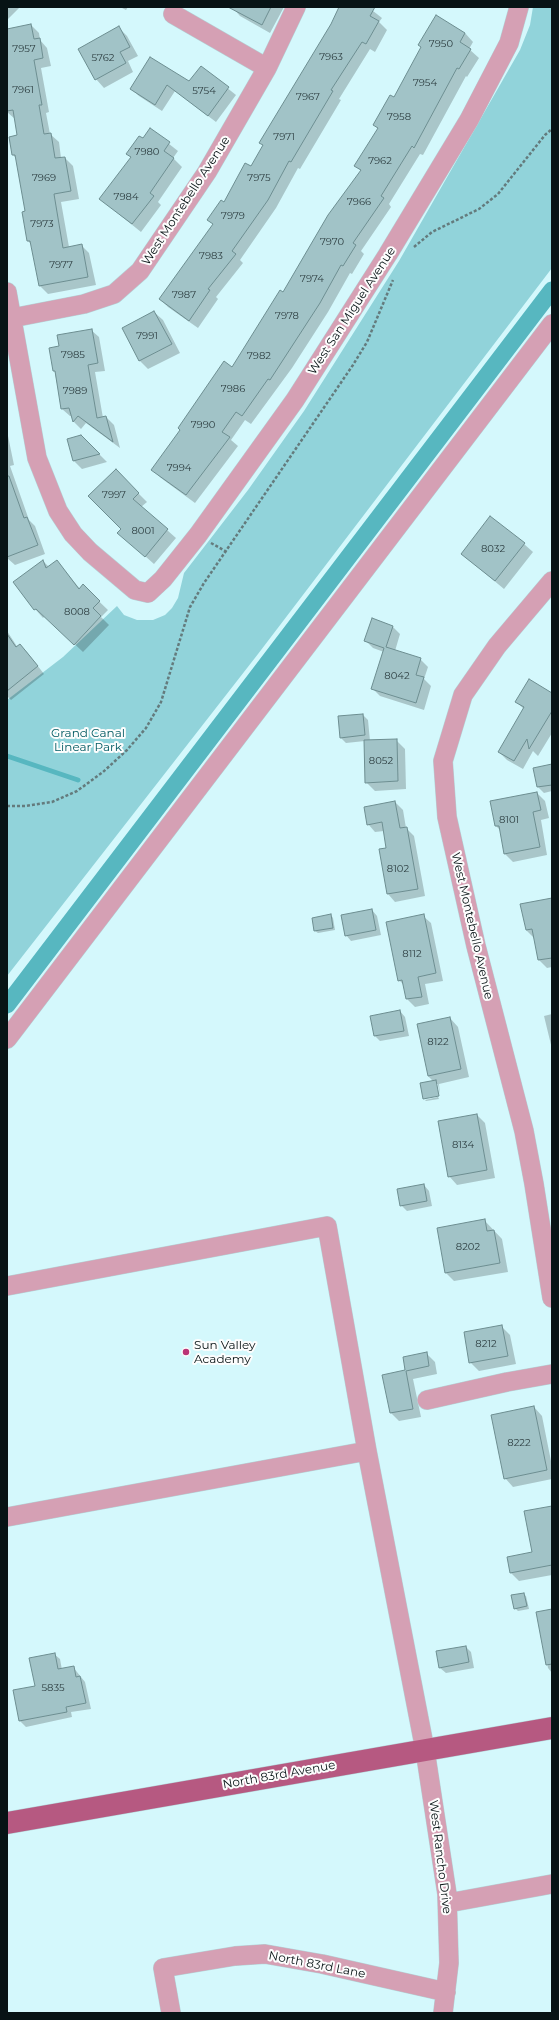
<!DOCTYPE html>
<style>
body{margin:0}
#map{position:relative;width:559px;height:2020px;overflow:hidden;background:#d4f8fc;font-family:Montserrat,sans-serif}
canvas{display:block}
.frame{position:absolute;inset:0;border:8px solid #071315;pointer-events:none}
</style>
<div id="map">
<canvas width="559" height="2020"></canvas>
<div class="frame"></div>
</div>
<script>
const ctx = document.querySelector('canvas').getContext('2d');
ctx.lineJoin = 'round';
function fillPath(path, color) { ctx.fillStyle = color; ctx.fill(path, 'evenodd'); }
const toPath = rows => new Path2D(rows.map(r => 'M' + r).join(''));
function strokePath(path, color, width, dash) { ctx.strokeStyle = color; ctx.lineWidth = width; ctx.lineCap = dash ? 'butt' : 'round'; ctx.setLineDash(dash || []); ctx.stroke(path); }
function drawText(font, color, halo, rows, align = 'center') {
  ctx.font = font + ' Montserrat,sans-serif'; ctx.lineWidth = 4; ctx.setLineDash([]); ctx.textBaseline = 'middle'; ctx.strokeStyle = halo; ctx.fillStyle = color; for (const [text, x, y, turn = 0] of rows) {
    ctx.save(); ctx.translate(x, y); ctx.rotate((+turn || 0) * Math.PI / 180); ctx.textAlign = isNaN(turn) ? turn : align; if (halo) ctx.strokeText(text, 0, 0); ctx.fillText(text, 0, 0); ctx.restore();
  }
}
fillPath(toPath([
 [533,7,552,7,552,268,258,654,7,976,7,700,63,657,117,606,124,615,137,620,153,620,165,615,172,608,178,598,184,573,248,490,304,411,399,261,520,50,530,25]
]), '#91d3da');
fillPath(toPath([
 [7,7,20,7,7,20],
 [120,7,128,7,126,10],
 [232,7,284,7,270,33,240,16],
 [341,7,368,7,382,18,379,22,387,30,375,52,370,49,339,99,341,100,300,169,298,168,276,208,240,260,243,263,216,297,218,299,198,328,168,307,160,299,214,225,209,220,225,203,252,167,264,146,260,142,332,25],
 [31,25,39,33,40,40,47,48,51,66,41,68,49,112,46,113,50,134,59,142,61,158,65,158,73,166,79,199,61,202,69,247,81,245,89,253,96,285,48,294,40,286,32,245,28,241,26,212,16,158,13,155,18,136,15,119,7,112,7,30],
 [119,28,127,36,138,56,128,61,133,72,104,88,96,79],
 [465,33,473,42,469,49,479,58,467,77,466,76,423,155,420,154,389,204,391,207,361,251,364,254,352,274,350,273,328,312,292,368,251,424,245,420,231,440,238,446,195,503,161,478,153,470,232,368,284,293,361,171,356,166,378,129,375,125,395,98],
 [150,59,189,83,201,67,236,95,216,122,175,91,162,111,139,96,131,89],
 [150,129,178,151,173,158,182,167,158,202,161,205,141,232,100,199,131,158,128,154,143,139],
 [154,312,163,320,180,353,148,369,140,361,123,328],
 [91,330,99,337,105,371,95,372,103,418,106,417,114,425,120,448,86,423,81,429,74,422,72,416,70,416,62,409,50,348,60,347],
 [7,431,14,465,10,466,29,520,35,526,45,554,15,565,7,558],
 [81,436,107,462,82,469,73,460],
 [116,471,147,502,141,507,176,538,154,564,119,533,122,529],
 [524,544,533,552,504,589,462,554],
 [43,561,49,567,57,561,80,589,83,586,108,610,101,617,109,625,83,652,45,616,43,618,35,609],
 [393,627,400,634,395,651,420,659,428,667,424,679,431,686,424,710,380,696,372,688,384,652,373,648,365,640],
 [7,631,18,648,20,646,27,652,44,674,11,700,7,696],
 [552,694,552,733,538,756,533,751,523,769,507,760,499,752,524,709,516,702],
 [363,715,368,720,370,741,396,740,405,749,406,789,375,791,366,782,365,741,346,743,341,738],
 [552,766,552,791,544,793,538,787,535,769],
 [537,793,545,801,549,818,541,820,547,855,513,862,505,854,500,830,496,826],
 [395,802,403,810,406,828,414,836,425,896,395,902,388,894,387,848,384,831,375,832,368,824],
 [552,899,552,967,547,968,539,960,534,938,526,930],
 [372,910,377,916,381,935,351,941,346,935],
 [331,915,333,918,335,930,318,933,315,931],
 [423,916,431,923,443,981,425,984,429,1004,415,1007,407,999,404,985,399,980],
 [400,1011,405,1017,409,1036,380,1041,375,1036],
 [552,1014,552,1049,544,1016],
 [450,1018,458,1027,469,1077,439,1084,440,1095,438,1084,436,1084,424,1099,434,1082,428,1076],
 [438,1097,439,1099,426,1101,425,1100],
 [477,1115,485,1123,495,1178,457,1185,449,1176],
 [424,1185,429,1191,432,1206,407,1211,401,1205],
 [484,1220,502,1239,508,1272,454,1281,446,1273],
 [502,1327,510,1335,516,1364,479,1371,470,1362],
 [426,1353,435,1362,437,1374,413,1379,421,1417,399,1421,391,1413,383,1376,406,1371,404,1358],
 [534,1407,542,1416,552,1466,552,1479,513,1487,505,1478],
 [552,1507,552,1575,519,1581,511,1573,508,1558,533,1553],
 [523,1594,526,1596,529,1609,518,1611,515,1608],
 [552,1610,552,1673,548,1668,537,1613],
 [466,1647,471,1652,474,1668,446,1673,440,1668],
 [54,1654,60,1659,62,1670,73,1667,85,1682,91,1709,71,1712,72,1717,26,1727,20,1721,14,1691,36,1686]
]), '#0003');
strokePath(toPath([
 [7,756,78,780]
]), '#57b7c0', 5);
strokePath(toPath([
 [7,1005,552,290]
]), '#57b7c0', 17);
const building = toPath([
 [228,7,271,7,262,25,228,7],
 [339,7,375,7,370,16,379,21,366,44,362,42,331,90,333,91,291,162,289,161,268,200,232,251,236,254,208,289,210,290,189,321,159,299,213,224,207,220,221,200,224,202,245,163,251,166,263,145,259,143,331,24,339,7],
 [436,15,465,33,460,42,471,49,459,69,457,68,414,148,412,146,381,196,384,198,353,243,356,245,343,266,341,265,320,303,270,380,268,379,242,416,236,412,222,432,230,437,186,495,151,470,180,430,178,428,224,361,232,367,280,290,283,292,328,215,361,170,354,166,378,128,373,125,390,95,394,97,421,47,418,45,436,15],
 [31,24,34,39,40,38,43,58,34,60,42,105,39,105,44,134,51,133,55,158,65,157,71,191,54,194,63,248,82,244,88,277,39,286,30,241,27,241,22,212,25,211,15,155,12,155,9,137,17,135,13,110,7,111,7,29,31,24],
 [119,26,130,47,120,52,126,63,95,80,78,49,119,26],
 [150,57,189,81,201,66,229,87,208,116,167,85,155,105,130,89,150,57],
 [150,128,170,142,164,151,174,158,150,193,154,196,132,224,99,199,131,157,126,154,139,136,143,138,150,128],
 [154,311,172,344,139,361,122,328,154,311],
 [92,329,98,363,88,365,97,418,106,416,113,442,78,416,73,422,69,408,61,409,55,371,53,371,49,348,59,346,57,335,92,329],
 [81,435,100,454,73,461,67,439,81,435],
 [116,469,139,493,133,499,168,529,145,557,117,533,121,529,88,496,116,469],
 [7,476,9,476,24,518,27,517,38,545,7,557,7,476],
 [490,516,525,543,495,581,461,554,490,516],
 [43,560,46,568,57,560,79,589,83,584,100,601,93,608,101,616,74,645,36,609,34,610,13,582,43,560],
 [372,618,393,626,386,647,421,658,416,675,424,677,416,703,371,689,384,648,364,641,372,618],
 [7,634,16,647,20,644,38,666,7,691,7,634],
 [529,679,552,693,552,711,529,749,527,739,514,761,498,752,524,707,515,702,529,679],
 [363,714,365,735,340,738,338,716,363,714],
 [397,739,398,781,365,783,364,740,397,739],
 [552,764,552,785,537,787,533,768,552,764],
 [537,792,541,810,533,812,540,847,504,854,499,826,495,826,490,801,537,792],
 [395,801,400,828,407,827,418,889,387,894,379,849,386,848,382,822,367,825,364,807,395,801],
 [552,898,552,958,538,960,532,929,526,930,520,904,552,898],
 [372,909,376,930,345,936,341,915,372,909],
 [331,914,333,928,314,931,312,918,331,914],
 [424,914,436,973,418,977,422,997,406,999,402,980,398,981,386,922,424,914],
 [400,1010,404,1031,374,1036,370,1016,400,1010],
 [450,1017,461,1069,428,1076,417,1024,450,1017],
 [436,1080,439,1096,423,1099,420,1083,436,1080],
 [477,1114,487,1170,448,1177,438,1121,477,1114],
 [424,1184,427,1201,400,1206,397,1189,424,1184],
 [485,1219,487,1231,494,1230,500,1263,445,1273,437,1228,485,1219],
 [502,1325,508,1356,469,1363,464,1332,502,1325],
 [427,1352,429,1366,406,1371,413,1409,390,1413,382,1375,405,1370,403,1357,427,1352],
 [534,1406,547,1470,504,1479,491,1415,534,1406],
 [552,1506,552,1565,510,1573,507,1557,532,1552,524,1511,552,1506],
 [524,1593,527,1606,514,1609,511,1595,524,1593],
 [552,1609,552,1664,546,1665,536,1612,552,1609],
 [466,1646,469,1662,439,1668,436,1651,466,1646],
 [55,1653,58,1669,74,1666,76,1677,80,1676,86,1703,66,1707,67,1712,19,1721,13,1690,35,1686,29,1658,55,1653]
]);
fillPath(building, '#a1c3c7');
strokePath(building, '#6d8e91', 1);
const minor = toPath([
 [173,14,267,68],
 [7,292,37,458,58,511,73,534,90,552,135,590,148,593,163,579,198,535,295,400,388,254,469,120,509,43,519,7],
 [12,318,84,304,114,294,140,271,207,172,267,68,296,7],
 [552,581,497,646,463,695,443,761,447,817,476,946,524,1131,534,1184,552,1298],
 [7,1039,552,324],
 [7,1286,327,1226,367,1451,425,1750,447,1894,449,1963,443,2013],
 [427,1400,507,1382,552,1374],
 [7,1517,367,1451],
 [448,1903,552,1884],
 [171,2013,163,1968,235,1956,265,1954,322,1964,446,1992]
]);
const major = toPath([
 [7,1823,552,1728]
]);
strokePath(minor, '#b3d3d7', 20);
strokePath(major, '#b3d3d7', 23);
strokePath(toPath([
 [414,247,432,232,479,209,498,194,545,135,552,129],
 [211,543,227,552],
 [7,806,25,806,52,802,77,791,103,772,127,750,146,728,161,702,190,607,204,583,353,365,367,342,393,280]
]), '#647b7d', 2.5, [3, 2]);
strokePath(minor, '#d5a0b4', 19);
strokePath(major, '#b65981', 22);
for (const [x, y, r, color] of [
 [186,1352,4,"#ba3476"]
]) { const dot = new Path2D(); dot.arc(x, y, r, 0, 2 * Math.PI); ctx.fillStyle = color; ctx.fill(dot); strokePath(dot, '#fdfdfd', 1.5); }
drawText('10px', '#2e3f42', null, [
 ["7950",441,44],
 ["7957",24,49],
 ["7963",331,57],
 ["5762",103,58],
 ["7954",425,83],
 ["7961",23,90],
 ["5754",204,91],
 ["7967",308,97],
 ["7958",399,117],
 ["7971",284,137],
 ["7980",147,152],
 ["7962",380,161],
 ["7969",44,178],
 ["7975",259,178],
 ["7984",126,197],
 ["7966",359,202],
 ["7979",233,216],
 ["7973",42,224],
 ["7970",332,242],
 ["7983",211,256],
 ["7977",61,265],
 ["7974",312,279],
 ["7987",184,295],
 ["7978",287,316],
 ["7991",147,336],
 ["7985",73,355],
 ["7982",259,356],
 ["7986",233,389],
 ["7989",75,391],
 ["7990",203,425],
 ["7994",179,468],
 ["7997",114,495],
 ["8001",143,531],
 ["8032",493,549],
 ["8008",77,612],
 ["8042",397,676],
 ["8052",381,761],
 ["8101",509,820],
 ["8102",398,869],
 ["8112",412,954],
 ["8122",438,1042],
 ["8134",463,1145],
 ["8202",468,1247],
 ["8212",486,1344],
 ["8222",519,1443],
 ["5835",53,1688]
]);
drawText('12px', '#071315', '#fdfdfd', [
 ["West Montebello Avenue",186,201,-57],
 ["West San Miguel Avenue",352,311,-57],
 ["West Montebello Avenue",472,926,77],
 ["North 83rd Avenue",279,1775,-10],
 ["West Rancho Drive",440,1857,83],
 ["North 83rd Lane",317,1965,11]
]);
drawText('12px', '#005961', '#fdfdfd', [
 ["Grand Canal",88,733],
 ["Linear Park",88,747]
]);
drawText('12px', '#071315', '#fdfdfd', [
 ["Sun Valley",194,1345],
 ["Academy",194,1359]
], 'left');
</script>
